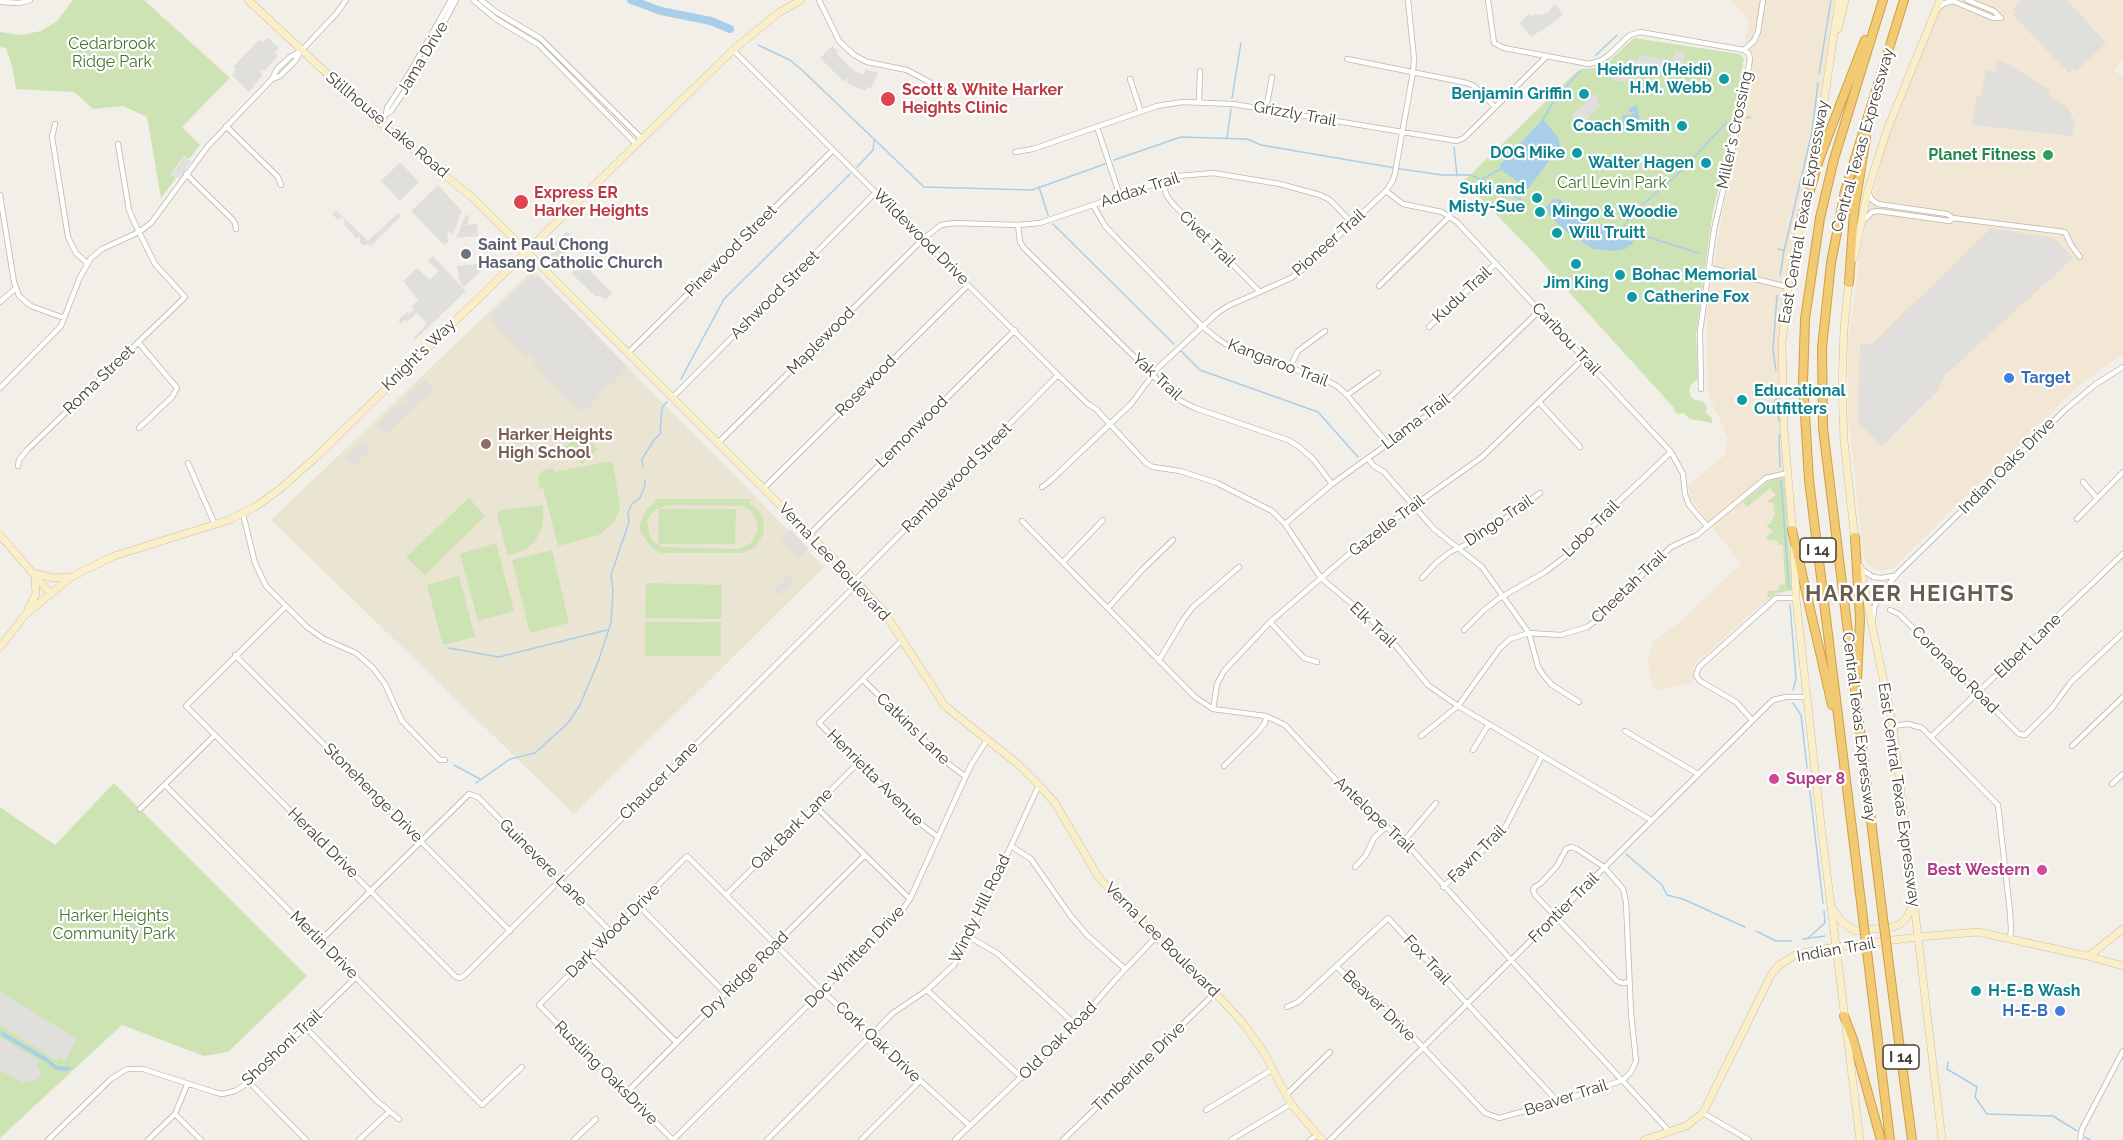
<!DOCTYPE html>
<style>
body{margin:0}
canvas{display:block;background:#f2efe8}
</style>
<canvas width="2123" height="1140"></canvas>
<script>
const ctx = document.querySelector('canvas').getContext('2d');
ctx.lineJoin = 'round';
function fillPath(path, color) { ctx.fillStyle = color; ctx.fill(path, 'evenodd'); }
const toPath = rows => new Path2D(rows.map(r => 'M' + r).join(''));
function strokePath(path, color, width, dash) { ctx.strokeStyle = color; ctx.lineWidth = width; ctx.lineCap = dash ? 'butt' : 'round'; ctx.setLineDash(dash || []); ctx.stroke(path); }
function drawText(font, color, halo, rows, align = 'center') {
  ctx.font = font + ' Raleway,sans-serif'; ctx.lineWidth = 4.5; ctx.setLineDash([]); ctx.textBaseline = 'middle'; ctx.strokeStyle = halo; ctx.fillStyle = color; for (const [text, x, y, turn = 0] of rows) {
    ctx.save(); ctx.translate(x, y); ctx.rotate((+turn || 0) * Math.PI / 180); ctx.textAlign = isNaN(turn) ? turn : align; if (halo) ctx.strokeText(text, 0, 0); ctx.fillText(text, 0, 0); ctx.restore();
  }
}
fillPath(toPath([
 [1732,0,1834,0,1819,109,1783,293,1779,364,1792,590,1763,603,1697,662,1693,668,1694,683,1655,690,1650,678,1648,660,1653,642,1677,624,1741,564,1691,499,1688,485,1725,455,1728,438,1708,394,1707,357,1707,311,1722,213,1754,57,1745,42,1749,21],
 [1944,0,2123,0,2123,60,2113,70,2123,77,2123,354,2077,387,1893,568,1881,571,1872,568,1864,560,1848,414,1848,345,1860,251,1870,205,1888,136]
]), '#f2e6d4');
fillPath(toPath([
 [533,270,824,567,574,814,271,520]
]), '#eae4d3');
fillPath(toPath([
 [73,0,144,0,230,78,182,127,200,145,189,159,184,156,171,174,176,178,161,198,147,117,123,106,93,109,74,92,16,89,12,66,6,48,0,47,0,32,21,35,41,31,57,21],
 [1634,38,1739,54,1744,58,1734,122,1712,216,1696,335,1698,379,1691,385,1689,390,1691,397,1695,400,1702,401,1706,405,1707,409,1705,412,1712,418,1712,423,1690,419,1684,413,1678,414,1674,411,1674,408,1529,248,1464,181,1574,74,1581,69,1597,68,1607,63],
 [581,432,598,449,582,464,565,447],
 [610,461,613,464,619,498,620,508,614,522,599,535,558,546,543,488,540,489,538,478,542,471,553,468,554,472],
 [1778,477,1784,478,1792,590,1776,593,1770,598,1767,596,1768,591,1779,590,1780,585,1785,584,1783,545,1778,545,1779,542,1772,539,1770,541,1766,537,1773,532,1766,524,1770,524,1775,515,1773,503,1767,502,1776,495,1770,488,1747,507,1743,502,1766,483],
 [469,498,485,516,425,575,406,557],
 [657,499,750,499,750,503,757,509,763,517,764,533,755,547,743,553,661,553,653,549,647,542,641,533,640,525,645,512],
 [669,505,742,506,750,510,755,517,758,525,757,533,751,543,739,549,663,547,655,543,650,537,647,522,650,516,656,509],
 [543,505,543,524,536,540,525,550,508,556,497,515,501,510],
 [659,509,736,509,735,544,658,544],
 [496,543,514,611,478,621,460,554],
 [552,550,569,623,530,633,512,560],
 [459,576,475,637,443,645,427,585],
 [646,583,722,585,721,619,645,618],
 [645,622,721,622,721,656,645,656],
 [114,783,307,976,228,1052,204,1056,122,1025,0,1138,0,807,55,845]
]), '#cde3b4');
fillPath(toPath([
 [2023,0,2067,0,2106,43,2076,71,2073,69,2069,73,2013,15,2016,12,2013,9],
 [1555,4,1563,14,1556,21,1531,37,1520,23,1529,13,1531,16,1535,14,1541,15,1545,13,1546,14],
 [268,38,279,48,275,53,278,56,264,71,261,69,260,72,263,75,249,92,232,75,236,69,233,67,259,40,262,42],
 [832,46,838,51,837,54,853,70,863,75,866,69,878,73,871,88,868,87,865,91,847,83,848,78,844,82,820,58],
 [1675,50,1685,52,1681,71,1678,70,1677,74,1642,69,1642,65,1636,67,1638,70,1625,83,1622,81,1614,81,1611,77,1631,58,1634,61,1639,59,1640,55,1672,60,1672,64],
 [1997,60,2006,63,2051,91,2049,95,2065,106,2070,111,2072,118,2075,119,2072,136,1972,125,1977,96,1981,97,1986,70,1995,72],
 [1595,93,1598,96,1598,104,1600,106,1581,125,1572,115],
 [184,157,191,161,179,179,172,174],
 [400,162,419,182,400,201,381,181],
 [438,185,462,211,453,235,449,232,447,235,449,242,444,245,411,211],
 [336,210,368,241,398,213,401,216,371,246,367,244,364,246,360,242,360,236,357,239,343,224,345,220,341,217,338,220,332,214],
 [466,214,470,217,467,225,477,224,478,236,456,238],
 [1988,228,2054,238,2073,258,1945,375,1937,392,1882,446,1858,423,1860,344,1872,344,1987,232],
 [567,231,576,241,564,254,573,264,579,259,612,293,606,299,599,296,596,297,572,274,574,270,566,268,564,270,554,259,555,256,551,256,552,246,555,246,553,244],
 [433,256,466,291,416,339,414,338,427,323,417,313,407,322,405,320,401,324,398,320,407,312,409,314,414,309,412,306,418,300,403,281,417,268,430,280,439,271,428,261],
 [485,263,485,267,464,287,460,283,457,266],
 [532,275,535,278,538,275,626,365,623,368,625,371,609,387,606,385,599,392,601,394,584,412,581,409,579,411,533,364,536,361,530,356,527,358,490,320,495,316,493,313],
 [425,380,434,389,385,435,376,426,402,402,405,404,406,398],
 [363,440,371,449,354,466,345,458],
 [790,529,808,548,799,558,780,539],
 [789,575,794,580,779,596,774,591],
 [0,992,77,1039,65,1060,60,1057,57,1061,0,1025],
 [0,1037,39,1061,37,1064,41,1074,37,1080,31,1082,26,1080,24,1084,0,1070]
]), '#e1dfdc');
fillPath(toPath([
 [1637,105,1640,122,1623,125,1622,116,1636,113,1635,112,1629,112,1629,109],
 [1542,120,1544,120,1559,139,1560,146,1528,189,1504,172,1499,166],
 [1553,199,1561,200,1585,222,1593,225,1610,224,1621,230,1634,238,1632,244,1625,249,1613,251,1593,249,1568,233,1549,215,1547,207],
 [0,1030,47,1058,57,1066,73,1067,67,1071,56,1070,48,1063,2,1036]
]), '#a9ceea');
strokePath(toPath([
 [758,45,790,60,803,71,924,187,1032,190,1105,164],
 [1596,55,1617,35],
 [1819,74,1831,0],
 [1232,98,1241,43],
 [1747,118,1750,117],
 [1542,121,1554,101,1580,71],
 [1227,138,1231,109],
 [1454,147,1457,176],
 [1114,160,1181,137,1247,139,1261,145,1401,169,1442,175,1471,175,1521,200],
 [857,167,873,150,874,141],
 [1483,179,1502,168],
 [1039,187,1048,215],
 [1543,207,1548,208],
 [1053,224,1174,344],
 [1621,230,1634,212,1677,175,1727,122],
 [1633,240,1648,237,1698,253],
 [1778,249,1783,250],
 [1780,276,1784,251,1812,132,1818,83],
 [1181,351,1200,370,1318,412,1358,457],
 [1776,371,1773,350,1777,295],
 [681,379,724,299,850,174],
 [1776,396,1779,421],
 [1773,404,1775,400],
 [1779,435,1780,467],
 [643,467,642,459,654,440,660,434,662,407,667,402],
 [1781,480,1789,589],
 [1790,605,1796,679,1793,690],
 [448,648,499,657,607,630],
 [1793,703,1801,715,1807,768],
 [454,765,480,779],
 [476,783,510,759,535,753,568,723,580,705,598,662,611,623,613,592,611,575,629,522,628,513,632,504,640,498,645,485,645,480],
 [1809,784,1823,903],
 [1626,854,1662,885,1667,895,1683,899,1745,927],
 [1756,931,1776,941,1792,941],
 [1803,939,1825,936],
 [1807,939,1825,923,1824,911],
 [1948,1062,1947,1069,1977,1087,1975,1097,1987,1114,2053,1116,2077,1131],
 [2085,1137,2090,1140]
]), '#a9ceea', 1.5);
strokePath(toPath([
 [631,0,661,11,711,21,730,29]
]), '#a9ceea', 8);
const street = toPath([
 [473,0,496,19,539,45,636,144],
 [481,0,496,12,540,38,642,139],
 [819,0,839,41,854,55,867,62,907,70,942,89],
 [1488,0,1494,43,1504,48,1589,64,1600,61,1609,55,1630,35,1640,32,1744,50,1749,54,1750,59,1740,116,1714,230,1700,332,1701,389],
 [1967,0,1994,11,2001,18],
 [0,2,20,3,30,0],
 [1938,8,1945,3,1953,1,1993,18,2001,18],
 [733,50,1058,375,1088,404,1096,409,1146,463,1153,467,1180,471,1217,483,1272,511,1285,524,1321,578,1383,630,1428,685,1458,706,1651,820],
 [1744,50,1754,41,1758,32,1763,0],
 [1347,59,1467,83,1474,86,1495,107],
 [273,79,280,76,295,61,301,51,336,14,346,0],
 [1130,79,1141,112],
 [1199,102,1200,71],
 [1266,109,1272,77],
 [386,114,387,108,409,74,451,0],
 [380,123,386,114,391,111,415,76,456,0],
 [55,124,52,137,68,237,76,253,87,263],
 [226,126,278,177,281,185],
 [1097,127,1120,196],
 [1015,152,1033,149,1157,106,1183,102,1233,104,1457,141,1464,138,1547,56],
 [186,174,232,219,235,223,236,229],
 [1162,181,1167,196,1173,204,1260,292],
 [1386,191,1403,204,1442,212,1457,222,1671,452,1683,474,1685,494,1689,505,1707,526],
 [1868,191,1871,199,1878,204,1947,214,1953,218],
 [0,195,14,282,19,296,31,306,64,318],
 [1093,205,1105,226,1202,326,1218,339,1230,347,1323,379,1337,386,1347,395,1388,444],
 [1864,220,1872,212,1878,211,1950,221,1953,218,2065,232,2071,245,2080,257],
 [1018,225,1020,242,1024,248,1177,399,1195,408,1288,440,1298,446,1314,460,1332,484],
 [1710,268,1788,287],
 [1379,286,1450,216],
 [0,302,16,288],
 [1429,327,1496,263],
 [138,342,177,388,172,397,139,428],
 [629,352,833,150],
 [1290,367,1298,351,1325,331],
 [0,388,61,326,80,277,91,258,102,249,139,232,151,223,208,146,272,79,277,69,290,57,301,51],
 [1347,395,1378,373],
 [673,397,876,192],
 [1539,402,1580,447],
 [718,443,923,239,941,225,954,223,1018,225,1040,223,1178,176,1213,173,1280,184,1320,195,1330,200,1352,223],
 [1368,459,1374,466,1384,472,1434,529,1482,567,1529,633,1538,667,1544,676,1552,685,1579,702],
 [188,463,215,525],
 [18,466,19,460,27,450,185,297,155,264,135,224,129,210,118,144],
 [2083,482,2097,498],
 [1042,487,1049,482,1131,404,1158,368,1216,314,1228,306,1291,278,1302,270,1386,191,1393,180,1395,173,1413,72,1414,58,1408,0],
 [764,488,968,285],
 [243,514,255,563,266,586,307,627,324,639,356,653,373,668,385,684,402,721,440,760,445,760],
 [2077,519,2123,472],
 [1022,521,1195,697,1213,709,1266,716,1285,725,1364,810,1404,841,1511,960,1669,1131],
 [1285,524,1332,484,1443,404,1540,310],
 [810,534,1015,330],
 [1063,562,1103,520],
 [1860,568,1873,577,1881,578,1893,576],
 [1422,578,1436,563,1450,552,1465,545,1516,511,1540,493],
 [855,580,1058,375],
 [286,606,186,706,456,977,460,978,465,975,858,583],
 [1108,608,1142,570,1173,540],
 [1890,610,1899,614,2019,734,2025,735,2052,708,2071,682,2123,633],
 [1873,619,1874,608,1879,596,1898,573,2067,408,2096,384,2123,367],
 [1270,622,1304,658,1317,662],
 [1464,630,1483,611,1498,599,1545,572,1566,556,1597,522,1671,452],
 [902,640,819,723,922,825,938,837],
 [235,655,510,931],
 [1159,660,1183,620,1193,607,1239,567],
 [863,680,950,765,965,776],
 [1213,709,1217,684,1224,671,1270,622,1363,542,1482,457,1584,358],
 [1752,720,1736,702,1700,681,1696,675,1699,667,1776,598,1796,598],
 [1893,726,1908,724,1922,728,1998,805,2010,912,2011,930,2010,938],
 [1625,731,1698,774],
 [1421,736,1458,706,1500,648,1510,639,1529,633,1561,635,1587,627,1594,622,1671,547,1697,535,1766,478,1788,473],
 [1931,737,2123,554],
 [2072,746,2123,697],
 [1473,750,1489,724],
 [1224,766,1258,732,1265,723,1266,716],
 [2112,784,2123,774],
 [165,785,482,1105,522,1067],
 [815,806,910,899],
 [140,809,215,735],
 [1404,841,1436,803],
 [1011,846,1031,859,1070,915,1087,935,1125,969],
 [1355,867,1366,855,1374,838,1387,826],
 [1443,887,1499,835,1506,826,1542,756],
 [726,895,859,762],
 [638,905,726,994],
 [969,937,997,953,1076,1025],
 [320,941,469,794,478,797,611,932],
 [588,955,677,1043],
 [1336,966,1364,992,1384,1006,1485,1113,1499,1118,1558,1102,1623,1080,1631,1072,1636,1061,1631,1013,1626,902,1623,889,1604,867,1577,849,1571,847,1566,849,1557,866,1541,883,1535,887,1533,890,1535,895,1617,981,1622,983,1629,982],
 [927,990,1022,1078],
 [1287,1007,1298,1002,1388,918,1558,1102],
 [305,1027,376,1100,399,1119],
 [249,1082,306,1140],
 [626,1093,864,856],
 [1286,1095,1330,1052],
 [1206,1110,1273,1069],
 [1703,1113,1749,1140],
 [175,1114,201,1140],
 [48,1140,111,1079,127,1069,143,1069,214,1092,222,1094,235,1091,249,1082,356,977],
 [148,1140,175,1114,187,1085],
 [359,1140,389,1112],
 [574,1140,596,1119],
 [673,1140,539,1005,687,856,822,991,969,1125],
 [673,1140,900,913,910,899,971,765,987,740],
 [767,1140,893,1013,927,990,954,965,969,937,1039,785],
 [861,1140,920,1081],
 [955,1140,1076,1025,1115,980,1156,937],
 [1063,1140,1215,993],
 [1231,1140,1291,1104],
 [1310,1140,1317,1135],
 [1330,1140,1773,700,1786,697,1807,697],
 [2080,1140,2082,1129,2123,1051]
]);
const secondary = toPath([
 [248,0,380,123,473,198,855,580,884,612,945,706,1019,765,1039,785,1055,803,1098,876,1109,889,1123,905,1221,999,1243,1023,1263,1051,1291,1104,1322,1140],
 [1838,29,1845,0],
 [1809,181,1819,136,1839,0],
 [1854,258,1868,190,1887,130,1940,0],
 [1849,280,1844,329,1842,388,1844,441,1855,541],
 [0,535,50,593],
 [1793,535,1784,430,1782,343,1788,287,1803,212],
 [1794,549,1796,598,1822,834,1860,1140],
 [1860,567,1893,726,1942,1140],
 [33,573,54,578,69,577],
 [28,609,36,594,35,578],
 [0,647,25,615,71,577,114,556,229,520,255,507,280,489,314,459,733,50,778,13,801,0],
 [1832,908,1842,922,1855,931,1893,927,1900,924,1906,919,1913,905],
 [2089,956,2123,929],
 [1644,1140,1686,1126,1703,1113,1771,975,1779,965,1797,954,1835,947,1918,937,1978,932,2087,956,2123,966]
]);
const highway = toPath([
 [1802,217,1820,157,1865,40],
 [1849,283,1854,211,1866,137],
 [1792,530,1832,705],
 [1855,537,1860,620,1857,678],
 [1862,910,1809,480,1803,382,1805,319,1820,218,1834,159,1883,0],
 [1882,910,1823,428,1822,348,1831,263,1845,191,1904,0],
 [1890,973,1912,1140],
 [1870,976,1890,1140],
 [1844,1016,1853,1039,1881,1140]
]);
strokePath(street, '#bdb7ab', 6);
strokePath(secondary, '#cec29b', 8);
strokePath(highway, '#d09f44', 10);
strokePath(street, '#fff', 4.5);
strokePath(secondary, '#faefca', 7);
strokePath(highway, '#f1ca73', 8);
const highwayBridge = toPath([
 [1862,910,1870,976],
 [1882,910,1890,973]
]);
strokePath(highwayBridge, '#d09f44', 10, []);
strokePath(highwayBridge, '#f1ca73', 8);
for (const [x, y, r, color] of [
 [1724,79,6,"#0f9aa8"],
 [1584,94,6,"#0f9aa8"],
 [888,99,8,"#e0444e"],
 [1682,126,6,"#0f9aa8"],
 [1577,153,6,"#0f9aa8"],
 [2048,155,6,"#2e9e5b"],
 [1706,163,6,"#0f9aa8"],
 [1537,198,6,"#0f9aa8"],
 [521,202,8,"#e0444e"],
 [1540,212,6,"#0f9aa8"],
 [1557,233,6,"#0f9aa8"],
 [466,254,6,"#6b7280"],
 [1576,264,6,"#0f9aa8"],
 [1620,275,6,"#0f9aa8"],
 [1632,297,6,"#0f9aa8"],
 [2009,378,6,"#3f7fe0"],
 [1742,400,6,"#0f9aa8"],
 [486,444,6,"#8d6e63"],
 [1774,779,6,"#d1479c"],
 [2042,870,6,"#d1479c"],
 [1976,991,6,"#0f9aa8"],
 [2060,1011,6,"#3f7fe0"]
]) { const dot = new Path2D(); dot.arc(x, y, r, 0, 2 * Math.PI); ctx.fillStyle = color; ctx.fill(dot); strokePath(dot, '#fff', 2); }
for (const [x, y, w] of [
 [1818,550,36],
 [1901,1057,36]
]) { const box = new Path2D(); box.roundRect(x - w / 2, y - 12, w, 24, 4.5); ctx.fillStyle = '#fff'; ctx.fill(box); strokePath(box, '#454037', 1.5); }
drawText('bold 15px', '#454037', null, [
 ["I 14",1818,550],
 ["I 14",1901,1057]
]);
drawText('16px', '#47722f', '#fff', [
 ["Cedarbrook",112,44],
 ["Ridge Park",112,62],
 ["Carl Levin Park",1612,183],
 ["Harker Heights",114,916],
 ["Community Park",114,934]
]);
drawText('16px', '#454037', '#fff', [
 ["Jama Drive",423,58,-59],
 ["Grizzly Trail",1295,114,10],
 ["Stillhouse Lake Road",387,125,40],
 ["Miller's Crossing",1735,130,-78],
 ["Central Texas Expressway",1863,140,-74],
 ["Addax Trail",1140,190,-18],
 ["East Central Texas Expressway",1804,212,-80],
 ["Wildewood Drive",921,237,45],
 ["Civet Trail",1207,239,45],
 ["Pioneer Trail",1329,243,-42],
 ["Pinewood Street",731,251,-45],
 ["Ashwood Street",775,295,-45],
 ["Kudu Trail",1462,295,-43],
 ["Caribou Trail",1566,339,47],
 ["Maplewood",821,341,-45],
 ["Knight's Way",419,355,-44],
 ["Kangaroo Trail",1278,363,21],
 ["Yak Trail",1157,377,42],
 ["Roma Street",99,380,-44],
 ["Rosewood",866,386,-45],
 ["Llama Trail",1416,422,-37],
 ["Lemonwood",912,432,-45],
 ["Indian Oaks Drive",2007,466,-45],
 ["Ramblewood Street",957,478,-45],
 ["Dingo Trail",1499,521,-34],
 ["Gazelle Trail",1387,526,-37],
 ["Lobo Trail",1591,529,-45],
 ["Verna Lee Boulevard",834,562,47],
 ["Cheetah Trail",1629,587,-44],
 ["Elk Trail",1373,625,44],
 ["Elbert Lane",2028,646,-44],
 ["Coronado Road",1955,670,45],
 ["Central Texas Expressway",1859,727,83],
 ["Catkins Lane",913,729,44],
 ["Henrietta Avenue",875,778,45],
 ["Chaucer Lane",659,781,-45],
 ["Stonehenge Drive",373,793,45],
 ["East Central Texas Expressway",1899,795,82],
 ["Antelope Trail",1374,815,43],
 ["Oak Bark Lane",792,829,-45],
 ["Herald Drive",323,843,45],
 ["Fawn Trail",1477,854,-45],
 ["Guinevere Lane",543,863,45],
 ["Frontier Trail",1564,908,-45],
 ["Windy Hill Road",980,909,-64],
 ["Dark Wood Drive",613,931,-45],
 ["Verna Lee Boulevard",1162,940,45],
 ["Merlin Drive",324,945,45],
 ["Indian Trail",1836,950,-10],
 ["Doc Whitten Drive",855,957,-46],
 ["Fox Trail",1427,960,47],
 ["Dry Ridge Road",745,975,-45],
 ["Beaver Drive",1379,1006,44],
 ["Old Oak Road",1058,1041,-45],
 ["Cork Oak Drive",878,1042,43],
 ["Shoshoni Trail",282,1048,-43],
 ["Timberline Drive",1139,1067,-44],
 ["Rustling OaksDrive",606,1073,45],
 ["Beaver Trail",1566,1098,-18]
]);
drawText('bold 16px', '#0d838f', '#fff', [
 ["Heidrun (Heidi)",1712,70],
 ["H.M. Webb",1712,88],
 ["Benjamin Griffin",1572,94],
 ["Coach Smith",1670,126],
 ["DOG Mike",1565,153],
 ["Walter Hagen",1694,163],
 ["Suki and",1525,189],
 ["Misty-Sue",1525,207],
 ["Mingo & Woodie",1552,212,"left"],
 ["Will Truitt",1569,233,"left"],
 ["Bohac Memorial",1632,275,"left"],
 ["Jim King",1576,283,"center"],
 ["Catherine Fox",1644,297,"left"],
 ["Educational",1754,391,"left"],
 ["Outfitters",1754,409,"left"],
 ["H-E-B Wash",1988,991,"left"]
], 'right');
drawText('bold 16px', '#be3a42', '#fff', [
 ["Scott & White Harker",902,90],
 ["Heights Clinic",902,108],
 ["Express ER",534,193],
 ["Harker Heights",534,211]
], 'left');
drawText('bold 16px', '#27864d', '#fff', [
 ["Planet Fitness",2036,155]
], 'right');
drawText('bold 16px', '#5b616d', '#fff', [
 ["Saint Paul Chong",478,245],
 ["Hasang Catholic Church",478,263]
], 'left');
drawText('bold 16px', '#366cbe', '#fff', [
 ["Target",2021,378],
 ["H-E-B",2048,1011,"right"]
], 'left');
drawText('bold 16px', '#785e54', '#fff', [
 ["Harker Heights",498,435],
 ["High School",498,453]
], 'left');
drawText('bold 16px', '#b23c85', '#fff', [
 ["Super 8",1786,779],
 ["Best Western",2030,870,"right"]
], 'left');
ctx.letterSpacing = '1.5px';
drawText('bold 22px', '#675e4f', '#fff', [
 ["HARKER HEIGHTS",1910,594]
]);
ctx.letterSpacing = '0px';
</script>
